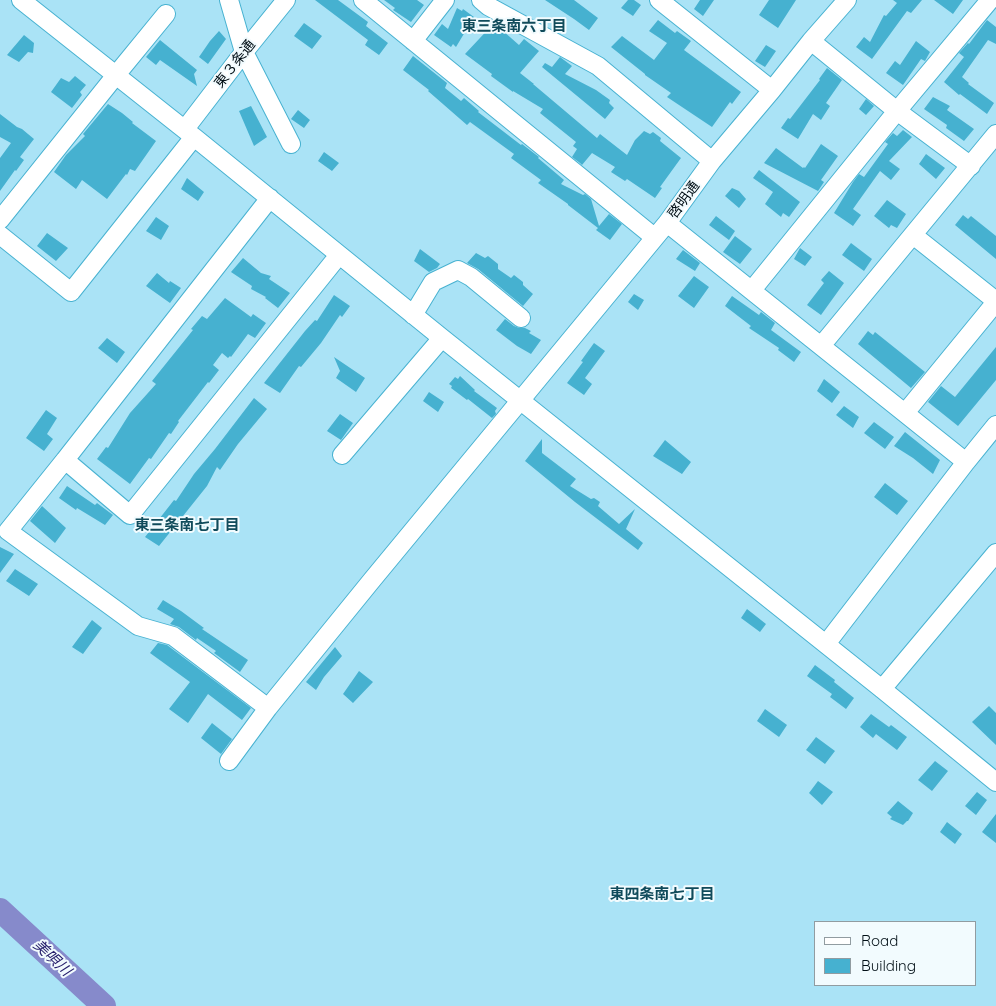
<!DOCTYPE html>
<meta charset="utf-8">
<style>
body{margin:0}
#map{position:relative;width:996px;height:1006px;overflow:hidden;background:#aae3f6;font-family:Quicksand,sans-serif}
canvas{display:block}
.legend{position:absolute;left:814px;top:921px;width:162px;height:65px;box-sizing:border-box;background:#f2fbfe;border:1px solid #919ca1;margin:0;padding:6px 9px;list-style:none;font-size:15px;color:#000e15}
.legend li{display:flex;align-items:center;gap:10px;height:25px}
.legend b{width:25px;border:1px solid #919ca1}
</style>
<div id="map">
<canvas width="996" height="1006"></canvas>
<ul class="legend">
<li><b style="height:6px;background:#fff"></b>Road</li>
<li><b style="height:14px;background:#46b1d0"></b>Building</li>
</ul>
</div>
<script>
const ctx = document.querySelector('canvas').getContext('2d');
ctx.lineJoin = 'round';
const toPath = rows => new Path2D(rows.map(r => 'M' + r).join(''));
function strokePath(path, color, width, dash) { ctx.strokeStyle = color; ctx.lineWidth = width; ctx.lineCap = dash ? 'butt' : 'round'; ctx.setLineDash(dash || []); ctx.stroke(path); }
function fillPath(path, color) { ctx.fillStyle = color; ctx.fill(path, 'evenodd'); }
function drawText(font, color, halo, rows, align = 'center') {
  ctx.font = font + ' Quicksand,"Noto Sans JP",sans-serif'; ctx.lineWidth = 4; ctx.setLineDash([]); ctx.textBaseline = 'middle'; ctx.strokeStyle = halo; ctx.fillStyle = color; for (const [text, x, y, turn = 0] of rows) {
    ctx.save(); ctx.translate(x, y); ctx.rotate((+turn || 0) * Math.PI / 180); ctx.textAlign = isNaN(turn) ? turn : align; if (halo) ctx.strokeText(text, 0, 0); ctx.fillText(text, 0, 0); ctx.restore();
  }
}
strokePath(toPath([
 [0,910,104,1006]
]), '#868acb', 24);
fillPath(toPath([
 [315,0,338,0,368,22,366,26,388,43,379,55,365,45,368,40],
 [384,0,417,0,424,5,411,22,393,10,395,8],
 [545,0,574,0,598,18,589,30,574,19],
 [628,0,634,0,641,5,633,16,621,8],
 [700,0,714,0,703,16,694,9],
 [769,0,796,0,778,28,759,15],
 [893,0,922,0,911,13,907,11,872,59,856,47,864,37,870,42,884,15,886,16,897,3],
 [934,0,963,0,953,14],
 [457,8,462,11,463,9,474,17,456,47,453,44,451,47,434,35,442,24,448,29],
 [658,20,675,33,677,31,691,41,684,50,741,92,732,104,730,102,712,127,667,97,671,93,645,75,645,74,611,47,622,36,654,60,667,43,649,31],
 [987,20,996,27,996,44,988,40,962,77,969,83,968,84,994,103,987,114,960,94,959,95,944,82,964,57,959,53,968,43,969,44],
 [304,23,322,36,312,49,294,36],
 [494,23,519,45,524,39,539,51,520,73,534,84,533,84,597,138,600,134,627,155,635,140,644,131,650,134,653,132,661,138,660,141,681,158,660,187,662,188,655,198,627,179,625,181,611,172,615,167,592,153,582,165,580,163,572,157,577,149,573,146,576,142,540,113,543,109,513,91,513,92,491,76,492,74,465,54],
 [219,31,226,39,208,64,199,57,210,41],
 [24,35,34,43,33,53,28,52,19,62,7,55],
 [160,40,197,70,194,74,197,86,160,60,156,65,146,57],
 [916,41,930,52,925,61,921,59,903,85,886,73,895,61,900,65],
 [766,45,776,51,765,67,755,61],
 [413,56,447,83,445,88,461,101,464,98,479,111,478,112,521,145,522,144,539,157,538,158,564,180,561,184,583,195,585,194,591,199,599,226,609,214,622,224,610,240,596,230,598,228,568,205,568,204,538,183,541,180,511,158,514,154,470,122,467,125,428,91,429,90,403,70],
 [560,57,572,66,565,74,596,90,610,100,609,103,614,108,605,119,542,67,545,63,552,67],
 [827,68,842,80,826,103,830,106,821,120,813,114,798,139,781,128,788,118,790,119,820,80,819,79],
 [75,76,86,85,80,92,82,95,72,108,51,92,61,78,69,82],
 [933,97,950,106,947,110,974,129,964,141,946,128,947,125,924,109],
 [866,99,874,106,866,115,859,109],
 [108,104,122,113,133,122,132,123,156,141,135,171,130,169,127,175,126,174,107,199,82,180,76,189,54,172,66,155,85,136,83,134],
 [251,106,267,137,254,146,239,111],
 [298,110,310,120,304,128,291,119],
 [0,114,17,127,22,129,34,139,20,157,24,160,16,171,15,170,0,191,0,158,11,143,0,137],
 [903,130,912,137,889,161,900,169,891,180,880,171,853,209,861,215,853,226,834,213,853,182,859,174,864,177,888,144,885,142,893,133,897,136],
 [821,144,838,156,821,180,824,182,818,191,764,163,776,148,803,168,804,167,805,168],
 [324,152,339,163,332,171,318,161],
 [926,154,945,168,936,179,919,164],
 [759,170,800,202,789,217,783,213,781,217,765,204,773,192,753,178],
 [187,178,204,192,198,201,181,189],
 [732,188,739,191,746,199,739,208,725,196],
 [887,200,906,214,897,228,891,225,889,228,874,216],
 [963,215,968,219,971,216,996,236,996,259,955,225],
 [716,216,735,231,729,240,709,225],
 [156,217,169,226,161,240,146,231],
 [47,233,68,248,56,261,37,246],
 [735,236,752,249,740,264,723,252],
 [851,243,872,259,864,271,842,255],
 [800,248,812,257,805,266,794,259],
 [420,249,440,264,437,268,429,272,414,261],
 [683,250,700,263,695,271,676,259],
 [476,253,485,258,488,256,498,264,498,269,511,278,514,275,523,282,523,285,533,294,523,306,478,269,467,263],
 [243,258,261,273,271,276,269,279,290,293,278,308,265,298,266,297,251,289,252,286,231,272],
 [829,271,844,283,821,315,807,305,824,283,821,280],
 [157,273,169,283,170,281,181,288,170,303,146,286],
 [694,276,709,287,694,308,678,296],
 [634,294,644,300,638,310,628,302],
 [334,295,350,306,342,317,340,315,321,343,301,367,299,366,280,393,264,383,305,331,315,320,317,321],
 [732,296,759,315,761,312,775,323,771,330,801,352,794,362,778,350,779,348,749,328,751,326,725,306],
 [225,298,251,317,253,314,266,323,255,338,248,334,231,357,230,356,228,358,222,353,213,365,219,370,209,383,208,382,178,421,179,422,171,434,169,433,151,459,149,458,130,484,97,459,106,447,108,448,130,413,156,384,152,381,193,330,191,329,202,316,207,319],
 [505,319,514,326,519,328,525,328,531,331,529,333,541,340,531,354,517,346,496,330],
 [868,331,873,335,875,332,925,372,911,388,858,344],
 [107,338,125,352,117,363,98,348],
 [594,343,605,351,585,378,592,384,584,395,567,383,583,362,581,361],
 [996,347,996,380,958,426,928,402,941,386,955,397],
 [334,357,365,378,356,392,336,378,340,371],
 [460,376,475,390,474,391,497,408,495,411,496,414,492,418,468,399,467,400,451,388,452,386,449,384,455,377,458,379],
 [824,379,840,392,832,403,817,391],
 [429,392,444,402,438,412,423,401],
 [254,398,267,409,238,444,220,470,217,467,207,486,159,546,145,537,174,500,176,501,194,474,215,449],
 [844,406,859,417,853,428,836,415],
 [46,410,57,418,47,434,53,439,44,451,26,438],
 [340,414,353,423,341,440,327,431],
 [874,422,894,437,885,449,864,433],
 [905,432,940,460,933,474,913,458,894,446],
 [542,439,542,453,576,479,570,486,591,499,594,498,600,502,598,506,619,524,635,509,626,529,643,543,638,550,575,502,525,461],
 [665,440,691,462,682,474,653,456],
 [885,483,908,501,897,515,874,497],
 [67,486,95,505,97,503,113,515,105,525,77,508,76,510,59,498],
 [42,506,66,528,55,543,30,521],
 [0,547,14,554,0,573],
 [15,569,38,584,29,596,6,581],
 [163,600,181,611,204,628,202,629,248,660,240,672,214,653,216,651,197,638,196,640,179,627,170,624,174,619,157,609],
 [747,609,766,624,760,632,741,618],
 [92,620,102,628,83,654,72,647],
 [158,643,167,645,251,708,242,720,208,694,188,723,169,709,190,682,150,653],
 [335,647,342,656,324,677,316,690,306,682],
 [815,665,835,680,834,682,854,698,846,709,830,697,832,694,807,676],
 [359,671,373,682,353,703,343,694],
 [989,706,996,713,996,745,972,722],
 [765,709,787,725,779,737,757,721],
 [871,714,889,727,891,725,907,737,897,750,876,734,873,738,860,727],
 [212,723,232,739,221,754,201,738],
 [816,737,835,751,825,764,806,750],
 [935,761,948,771,932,791,918,780],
 [818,781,833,792,822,805,809,793],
 [977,792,987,800,976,815,965,806],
 [898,801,913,813,908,821,907,821,903,825,890,819,892,817,887,813],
 [996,814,996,843,982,832],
 [947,822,962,834,955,844,940,832]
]), '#46b1d0');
const minor = toPath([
 [21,0,194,137,442,338,882,689,996,782],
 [229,0,244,52,291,144],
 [363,0,654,237],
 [481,0,488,6,598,66,712,161],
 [659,0,772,90],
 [413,41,445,0],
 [811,41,897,111,971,166],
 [185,129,244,52,286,0],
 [270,198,65,460,130,515,339,255],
 [0,220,116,75,166,14],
 [667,223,966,462],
 [0,235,71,292,194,137],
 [913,235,996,301],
 [752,290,897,111,990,0],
 [413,315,433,282,458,270,471,277,521,318],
 [821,346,996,134],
 [905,413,996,302],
 [342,455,442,338],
 [65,460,8,531,138,626,173,636,268,708],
 [826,644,966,462,996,425],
 [882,689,996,553],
 [229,761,268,708,372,580,667,223,712,161,772,90,811,41,847,0]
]);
strokePath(minor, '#48b2d1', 20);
strokePath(minor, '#fff', 18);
drawText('14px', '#000e15', '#f2fbfe', [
 ["東３条通",235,64,-52],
 ["啓明通",684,200,-54]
]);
drawText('bold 15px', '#104b5b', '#f2fbfe', [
 ["東三条南六丁目",514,26],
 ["東三条南七丁目",187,525],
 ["東四条南七丁目",662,894]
]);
drawText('italic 15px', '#28216d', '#f2fbfe', [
 ["美唄川",52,958,43]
]);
</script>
